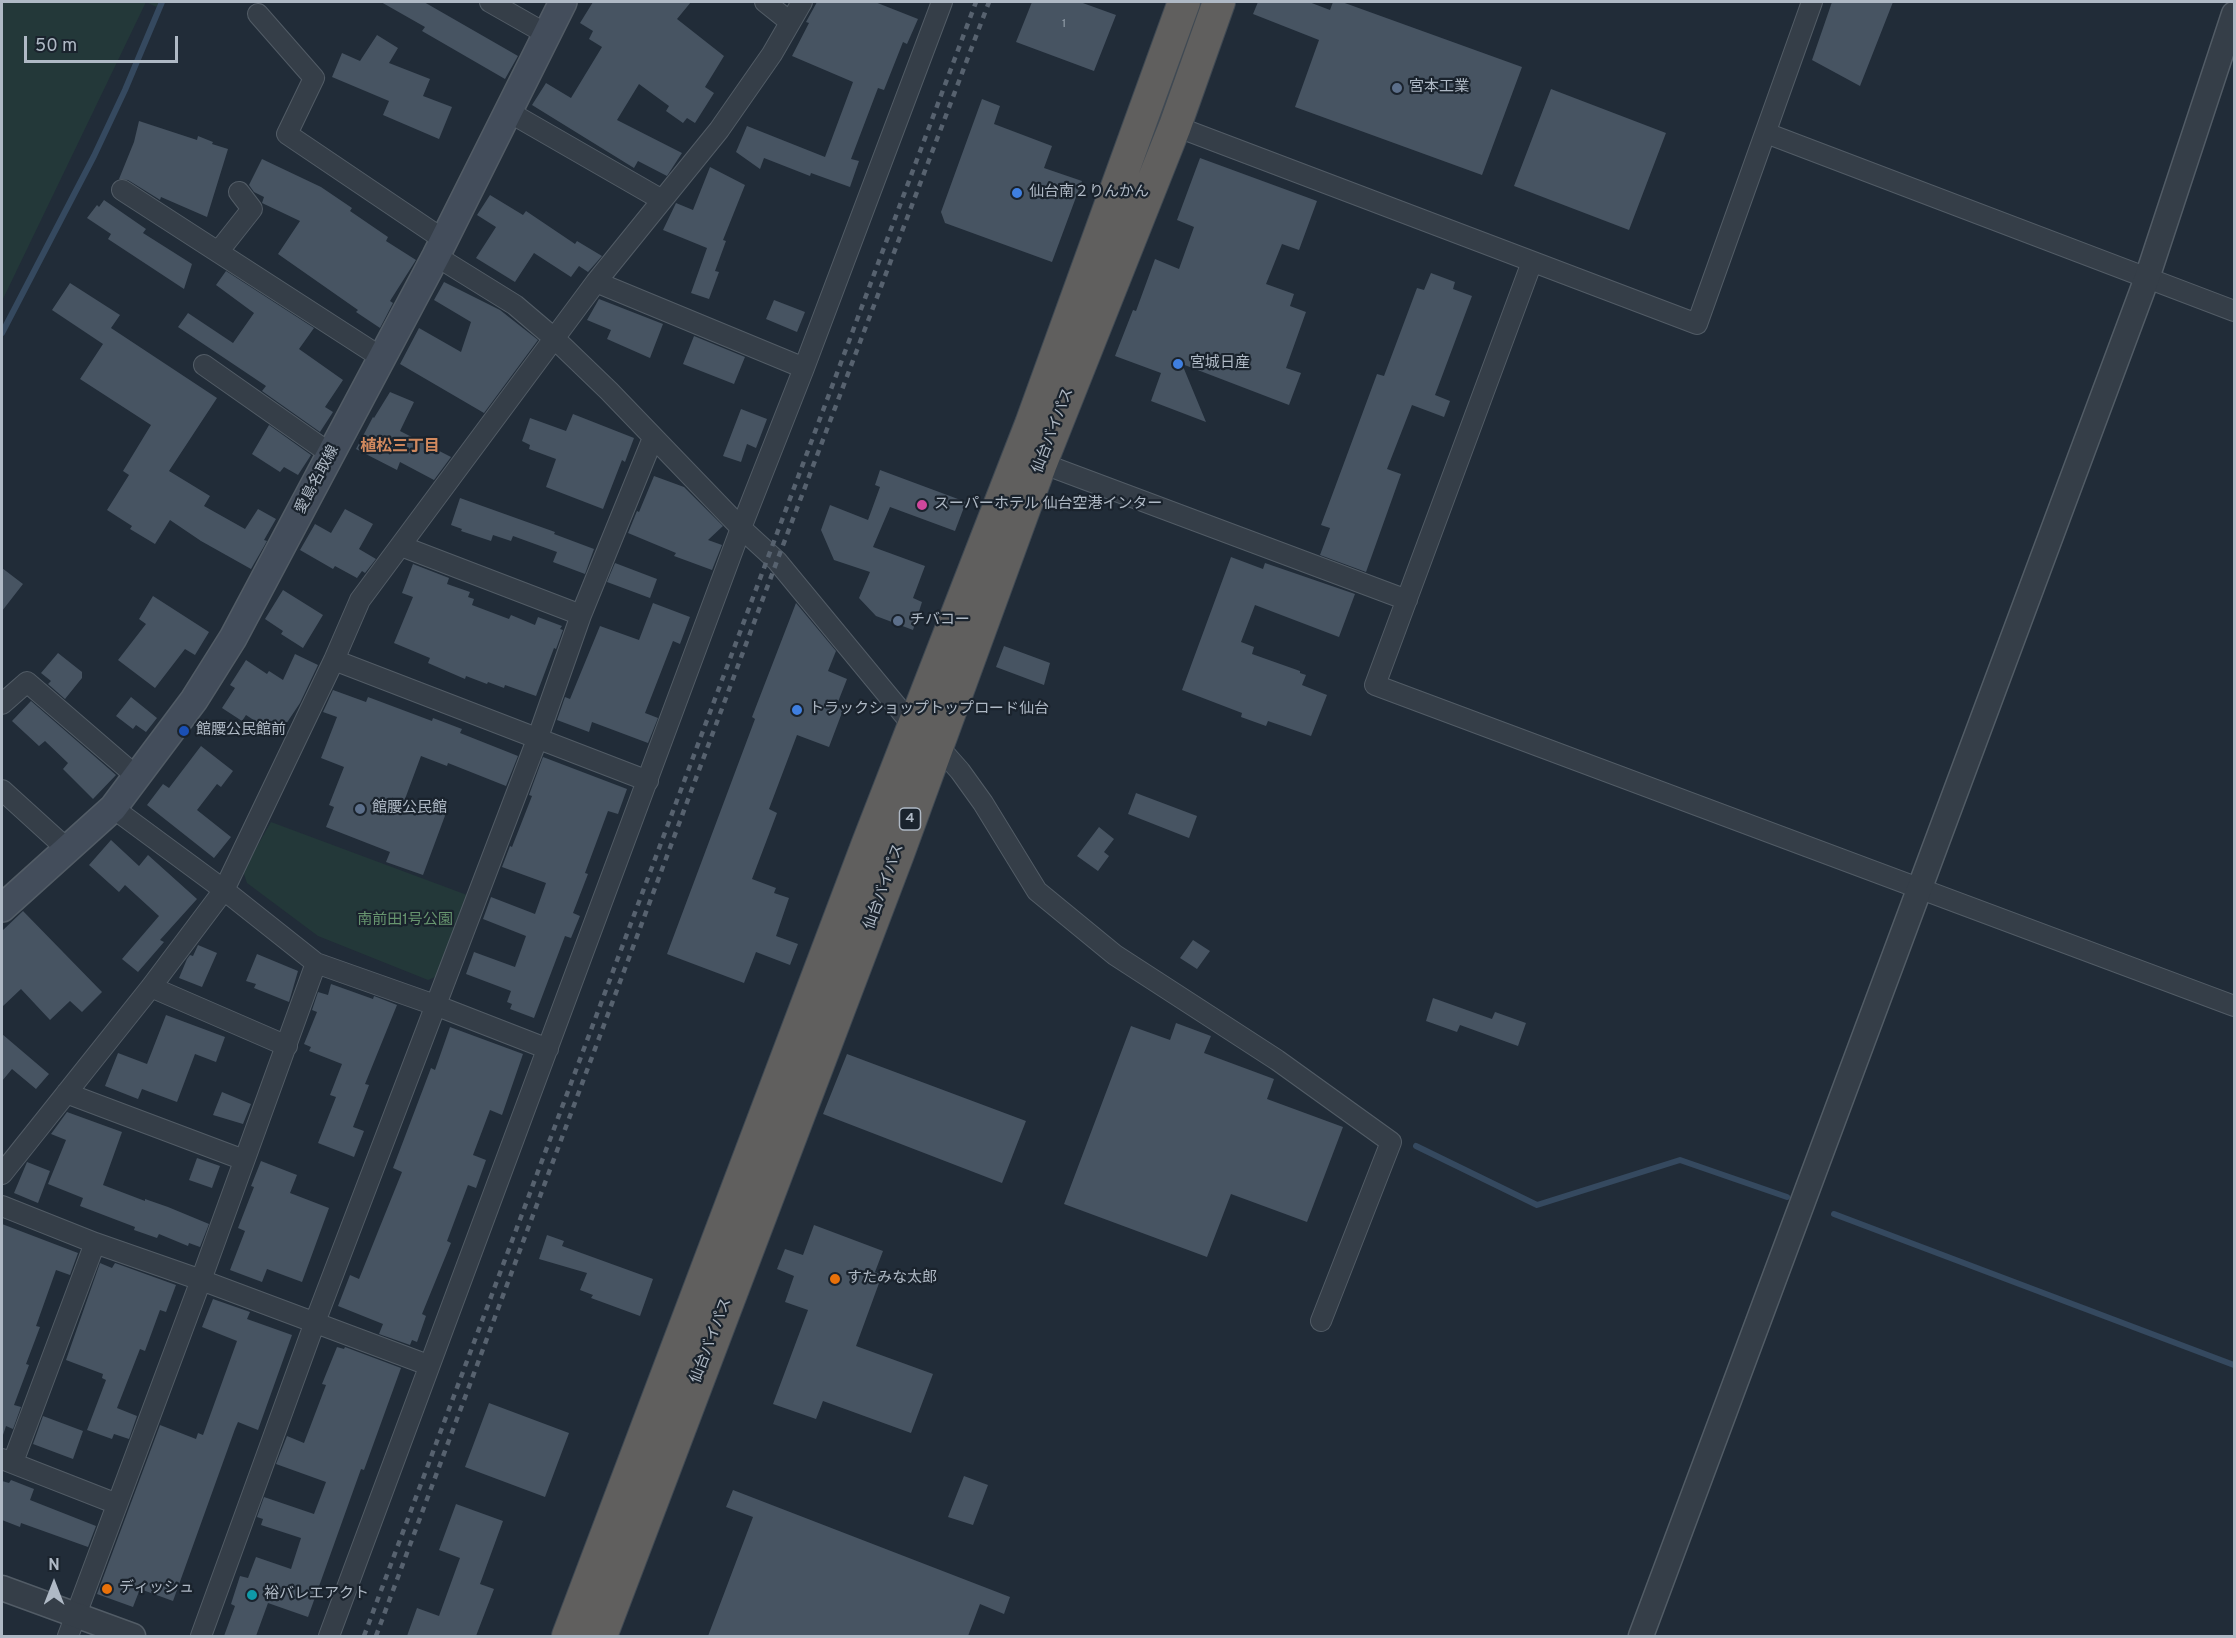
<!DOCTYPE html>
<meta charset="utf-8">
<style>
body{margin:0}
#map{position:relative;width:2236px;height:1638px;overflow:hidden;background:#212c38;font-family:Overpass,sans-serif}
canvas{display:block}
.frame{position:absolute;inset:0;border:3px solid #afb9c5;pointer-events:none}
.north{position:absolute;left:24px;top:1554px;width:60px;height:60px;-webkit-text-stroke:4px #1a232d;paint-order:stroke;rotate:0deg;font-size:16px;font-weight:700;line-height:24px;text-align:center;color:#afb9c5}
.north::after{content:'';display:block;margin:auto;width:21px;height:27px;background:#afb9c5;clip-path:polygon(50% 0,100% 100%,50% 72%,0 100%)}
.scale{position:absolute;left:24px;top:36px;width:154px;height:27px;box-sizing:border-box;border:3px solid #afb9c5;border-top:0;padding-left:8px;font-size:18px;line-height:21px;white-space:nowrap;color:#afb9c5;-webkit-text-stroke:4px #1a232d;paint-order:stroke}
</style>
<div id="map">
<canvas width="2236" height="1638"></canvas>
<div class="frame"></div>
<div class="north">N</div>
<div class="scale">50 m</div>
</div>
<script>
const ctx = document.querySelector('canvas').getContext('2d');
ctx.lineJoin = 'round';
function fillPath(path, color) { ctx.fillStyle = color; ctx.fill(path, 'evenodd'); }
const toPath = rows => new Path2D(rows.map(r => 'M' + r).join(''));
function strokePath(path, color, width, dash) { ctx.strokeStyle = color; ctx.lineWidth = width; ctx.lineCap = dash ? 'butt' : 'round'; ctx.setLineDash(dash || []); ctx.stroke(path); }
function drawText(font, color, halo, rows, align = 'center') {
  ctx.font = font + ' Overpass,"Noto Sans JP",sans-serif'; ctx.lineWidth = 4.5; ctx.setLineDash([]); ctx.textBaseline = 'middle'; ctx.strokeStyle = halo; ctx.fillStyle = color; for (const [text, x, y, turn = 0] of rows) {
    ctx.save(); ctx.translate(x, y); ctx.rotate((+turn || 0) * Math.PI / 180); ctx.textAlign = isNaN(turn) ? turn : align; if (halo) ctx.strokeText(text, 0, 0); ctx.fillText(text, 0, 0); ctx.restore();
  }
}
fillPath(toPath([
 [2,2,162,2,159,8,146,2,2,301],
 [271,822,467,895,440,975,428,980,318,936,247,883,243,871]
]), '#233839');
strokePath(toPath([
 [2,333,94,156,125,90,162,2],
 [1416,1146,1537,1205,1680,1160,1787,1197],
 [1834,1214,2234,1365]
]), '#35495f', 6);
fillPath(toPath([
 [381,2,424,2,518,56,505,79,422,31,425,27],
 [593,2,691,2,677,19,724,56,705,87,714,93,695,123,687,118,683,123,666,111,669,106,639,84,617,120,682,153,667,176,638,161,634,168,532,105,546,83,571,98,602,47,589,39,593,31,580,23],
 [817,2,875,2,918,19,907,44,903,42,884,90,878,88,851,159,859,161,850,187,811,173,810,176,764,158,760,169,736,152,747,126,825,157,853,82,792,56,809,23,806,22],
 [1032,2,1080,2,1116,15,1094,71,1016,42],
 [1258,2,1309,2,1330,10,1333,2,1342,2,1522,67,1482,175,1295,107,1319,40,1253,14],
 [1832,2,1893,2,1860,86,1812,60],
 [377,35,398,48,389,63,430,79,423,96,452,107,439,139,383,115,389,101,332,77,342,53,360,61],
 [1551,89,1666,133,1629,230,1514,186],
 [982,99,1000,106,994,124,1052,146,1044,168,1082,181,1052,262,945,223,941,212],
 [139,121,197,140,198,136,213,142,212,144,228,149,207,217,161,197,160,200,157,198,128,180,119,179,134,142],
 [1200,158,1317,201,1299,250,1282,244,1266,284,1294,294,1290,306,1306,312,1286,368,1301,373,1289,405,1182,364,1206,422,1151,401,1161,373,1115,356,1133,310,1136,311,1155,259,1179,269,1194,227,1177,220],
 [262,159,321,187,352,208,350,211,388,237,386,241,416,260,390,301,393,303,380,328,356,312,358,310,278,254,300,221,262,203,264,197,254,192,249,185],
 [710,167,745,185,723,240,726,241,715,271,719,272,709,299,691,293,707,248,663,230,676,203,693,210],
 [490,195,523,215,526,211,575,244,577,241,602,256,588,272,579,266,571,277,534,253,515,282,476,258,496,227,477,215],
 [104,200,146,229,143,233,192,264,184,289,108,239,111,234,87,218,97,205,99,207],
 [226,271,314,328,299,349,343,380,325,407,333,412,320,432,262,391,266,386,178,327,188,313,233,343,254,313,216,285],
 [1431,273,1455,282,1453,289,1472,296,1435,395,1450,401,1444,417,1412,405,1387,469,1401,474,1366,572,1320,555,1330,528,1321,525,1377,374,1384,376,1417,288,1424,290],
 [444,282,500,310,538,340,484,413,400,364,419,328,461,352,471,322,434,300],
 [70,283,120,315,111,328,217,398,169,471,210,496,204,506,245,529,258,509,276,519,264,540,267,541,251,569,201,541,170,520,155,544,130,529,132,526,107,510,129,475,123,471,151,425,80,379,103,344,52,310],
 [599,299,663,324,650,358,607,339,611,330,587,320],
 [774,300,805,312,797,332,766,319],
 [694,336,745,357,734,384,683,364],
 [390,392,414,402,400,431,451,457,434,480,400,462,397,470,356,449,373,417,374,418],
 [741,409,767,419,756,448,747,444,741,462,723,456],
 [573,414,634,438,625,462,622,460,603,509,546,487,556,459,529,449,530,445,522,441,530,418,566,431],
 [269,425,311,455,298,475,284,467,280,472,252,454],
 [880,470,966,502,955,531,890,507,873,547,925,566,913,598,922,602,913,630,876,616,859,598,870,572,834,560,821,530,830,505,868,520,880,487,875,485],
 [654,476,684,487,723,526,708,540,722,545,712,570,674,556,676,553,628,533,637,511,639,512],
 [460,498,555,532,554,534,594,549,585,574,553,562,557,552,513,536,511,541,493,535,491,541,461,531,462,529,451,525],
 [345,509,373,524,359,549,376,559,365,573,362,571,357,578,335,566,333,569,300,550,315,524,331,533],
 [1231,557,1263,569,1265,563,1355,594,1339,637,1255,605,1241,642,1254,647,1252,654,1300,671,1300,673,1306,675,1302,685,1327,695,1311,736,1268,721,1266,726,1241,717,1242,713,1182,690],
 [615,563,657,579,650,598,607,582],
 [413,564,449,578,447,584,470,592,468,597,474,599,472,605,509,619,511,615,535,625,538,617,562,626,560,629,563,630,556,649,554,648,536,696,505,685,504,688,488,682,487,684,466,676,465,679,428,663,430,658,394,643,413,597,402,593],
 [2,568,23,584,2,611],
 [283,590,323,615,303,648,281,634,283,631,265,619],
 [153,596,209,632,195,655,185,649,155,688,118,660,146,624,139,619],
 [653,603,690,617,680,644,673,641,645,713,658,718,648,743,592,722,589,732,557,720,565,697,570,699,600,626,639,640],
 [796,603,836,651,828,671,847,679,836,707,843,710,829,747,797,735,769,809,777,813,752,879,776,888,774,893,789,898,776,936,798,944,790,965,756,952,744,983,667,954,755,719,752,717],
 [1004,646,1050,663,1044,685,996,667],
 [58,653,82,672,82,678,65,699,48,684,51,681,41,673],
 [295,654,318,665,300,703,278,736,246,715,242,721,222,708,235,688,230,685,246,660,267,674,269,671,283,680],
 [333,690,366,702,368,697,432,721,433,718,462,729,460,733,518,756,506,786,448,763,447,766,421,756,405,799,446,813,423,875,386,862,390,852,326,827,334,807,329,805,344,767,321,758,337,717,323,712],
 [131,697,157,718,146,732,136,725,133,729,116,716],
 [31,701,116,775,93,799,63,769,68,763,45,741,39,746,12,721],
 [201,746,233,771,221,787,217,784,197,810,231,837,214,858,147,805,163,784,169,788],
 [543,757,627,789,618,814,608,811,585,873,588,874,573,913,580,916,571,938,565,936,534,1018,510,1009,512,1004,507,1002,511,991,466,974,474,952,515,967,526,936,483,919,491,897,535,914,546,883,502,867,510,846,512,847,532,796,529,795],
 [1136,793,1197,816,1189,838,1128,814],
 [1099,827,1114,839,1104,852,1109,856,1098,871,1077,856],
 [111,840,139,866,148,855,197,899,160,940,164,942,138,972,122,959,159,916,125,885,119,892,89,865],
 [23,911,102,992,82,1012,70,1001,50,1020,21,989,2,1007,2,931],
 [1193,940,1210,951,1197,969,1180,958],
 [198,945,217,953,202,987,179,978,187,959,190,955,193,956],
 [257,954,298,971,289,1002,254,988,256,984,246,981],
 [331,984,373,999,374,996,397,1005,365,1084,369,1085,353,1127,364,1131,354,1157,318,1143,336,1097,330,1095,342,1064,309,1051,311,1047,304,1044,317,1012,312,1010,318,992,328,995],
 [1433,998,1492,1019,1495,1012,1526,1023,1518,1046,1460,1025,1457,1032,1426,1021],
 [166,1015,225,1037,216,1062,195,1054,177,1102,142,1089,138,1099,105,1086,118,1053,147,1064],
 [1176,1023,1211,1036,1204,1053,1274,1079,1267,1099,1343,1127,1307,1222,1231,1194,1207,1257,1064,1204,1131,1026,1170,1040],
 [450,1027,523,1054,502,1115,490,1110,473,1155,486,1160,476,1188,468,1185,447,1241,451,1243,422,1314,426,1316,417,1342,412,1340,410,1345,379,1334,383,1324,338,1306,350,1275,359,1279,379,1229,402,1172,393,1168,431,1068,435,1070],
 [2,1034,49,1074,36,1089,12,1069,2,1081],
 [847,1054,1026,1121,1002,1183,823,1114],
 [222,1092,251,1104,243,1124,213,1115],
 [67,1112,122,1132,103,1185,145,1201,145,1199,168,1207,209,1224,200,1247,189,1243,188,1246,159,1234,157,1238,134,1230,135,1227,80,1206,83,1198,48,1184,66,1140,51,1134],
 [197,1158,220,1166,212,1188,189,1180],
 [261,1161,297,1175,290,1193,329,1208,302,1282,267,1269,262,1282,230,1270,245,1231,238,1228,254,1187,251,1186],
 [27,1162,50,1171,38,1203,14,1193],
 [2,1224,78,1253,70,1275,56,1270,36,1326,40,1327,26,1364,29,1365,14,1405,21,1407,13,1429,6,1426,3,1435,2,1435],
 [814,1225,883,1251,875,1272,882,1275,856,1346,933,1374,911,1433,823,1401,816,1419,773,1404,808,1310,785,1302,794,1276,777,1269,785,1249,803,1255],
 [547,1235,564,1241,562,1246,653,1279,640,1316,591,1298,593,1295,580,1290,587,1273,539,1259],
 [100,1263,112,1268,115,1263,176,1285,166,1312,160,1310,145,1351,140,1349,117,1408,137,1416,129,1439,114,1434,112,1439,87,1430,106,1380,102,1378,103,1374,66,1360],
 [213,1299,250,1312,247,1319,292,1335,258,1430,238,1422,235,1429,173,1601,140,1589,133,1607,97,1594,160,1425,196,1439,198,1433,203,1435,237,1341,202,1327],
 [337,1347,344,1349,345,1347,401,1368,364,1470,361,1469,308,1617,268,1603,256,1636,224,1636,235,1606,231,1604,240,1576,248,1578,256,1557,291,1569,301,1538,261,1525,263,1519,257,1517,264,1497,314,1514,326,1482,276,1464,287,1436,304,1443,326,1385,322,1384],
 [489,1403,569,1433,545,1497,465,1467],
 [43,1416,83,1431,73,1459,33,1444],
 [964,1476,988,1485,973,1525,948,1517],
 [11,1480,34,1489,30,1500,96,1526,88,1547,21,1523,20,1527,2,1520,2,1481,9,1483],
 [733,1490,1010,1597,1004,1614,980,1604,968,1636,708,1636,753,1517,726,1507],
 [456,1504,503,1521,480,1584,494,1589,476,1636,407,1636,417,1608,439,1616,460,1558,439,1550]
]), '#475462');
const minor = toPath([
 [490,2,548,35],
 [765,2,790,22],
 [258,14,314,78,287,134,444,240],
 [509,112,662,200],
 [1175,126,1697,324,1812,2],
 [1766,133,2234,311],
 [122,190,382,358],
 [218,252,252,209,239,192],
 [436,256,515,305,555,339,609,391,741,528,777,561,914,727,937,745,960,771,983,803,1037,891,1115,955,1277,1060,1391,1142,1321,1321],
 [1532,262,1375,685,2234,1006],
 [596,282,804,368],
 [204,365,332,455],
 [1041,463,1407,600],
 [401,546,581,615],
 [334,660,648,781],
 [2,704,27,682,136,776],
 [2,790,67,849],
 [113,808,224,890,316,963,435,1005,548,1049],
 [151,987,287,1046],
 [66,1093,244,1160],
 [2,1174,151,987,224,890,334,660,360,600,596,282,719,130,772,54,802,2],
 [2,1206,95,1243,201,1280,428,1365],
 [2,1459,117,1504],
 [13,1462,95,1243],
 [68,1636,201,1280,316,963],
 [201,1636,315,1322,538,737,581,615,653,438],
 [329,1636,741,528,804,368,942,2]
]);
const tertiary = toPath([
 [2,1588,133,1636],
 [1641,1636,2147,278,2234,14]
]);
const secondary = toPath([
 [2,908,113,808,194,700,233,638,436,256,563,2]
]);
const trunk = toPath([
 [568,1636,868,843,1031,424,1184,2],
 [601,1636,898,854,1041,463,1175,126,1219,2]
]);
strokePath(minor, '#525c66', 22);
strokePath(tertiary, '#525c66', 27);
strokePath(secondary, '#525c66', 30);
strokePath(trunk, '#3f4953', 34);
strokePath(minor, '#353e48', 20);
strokePath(tertiary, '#353e48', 24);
strokePath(secondary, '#434d5b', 27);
strokePath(trunk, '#605f5e', 32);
strokePath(toPath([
 [364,1636,976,2],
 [376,1636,777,561,989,2]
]), '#57626f', 4.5, [6, 6]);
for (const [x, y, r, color] of [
 [1397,88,6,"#5c6f8a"],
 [1017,193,6,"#3f7fe0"],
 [1178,364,6,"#3f7fe0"],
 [922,505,6,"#d1479c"],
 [898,621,6,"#5c6f8a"],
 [797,710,6,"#3f7fe0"],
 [184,731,6,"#1a4fb4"],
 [360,809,6,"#5c6f8a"],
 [835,1279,6,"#e8710a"],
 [107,1589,6,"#e8710a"],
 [252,1595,6,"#0f9aa8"]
]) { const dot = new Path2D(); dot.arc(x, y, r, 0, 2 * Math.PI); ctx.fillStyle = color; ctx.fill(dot); strokePath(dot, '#1a232d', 2); }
drawText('12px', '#95a0ac', null, [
 ["1",1064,25]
]);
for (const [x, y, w] of [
 [910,819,21]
]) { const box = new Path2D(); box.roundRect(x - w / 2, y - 11, w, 22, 4.5); ctx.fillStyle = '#1a232d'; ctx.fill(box); strokePath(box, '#afb9c5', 1.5); }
drawText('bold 14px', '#afb9c5', null, [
 ["4",910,819]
]);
drawText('15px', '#afb9c5', '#1a232d', [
 ["宮本工業",1409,88],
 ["仙台南２りんかん",1029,193],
 ["宮城日産",1190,364],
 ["スーパーホテル 仙台空港インター",934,505],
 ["チバコー",910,621],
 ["トラックショップトップロード仙台",809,710],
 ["館腰公民館前",196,731],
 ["館腰公民館",372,809],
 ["すたみな太郎",847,1279],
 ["ディッシュ",119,1589],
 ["裕バレエアクト",264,1595]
], 'left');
drawText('15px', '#afb9c5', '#1a232d', [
 ["仙台バイパス",1054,431,-69],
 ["愛島名取線",318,480,-62],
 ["仙台バイパス",885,887,-70],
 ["仙台バイパス",712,1341,-69]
]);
drawText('15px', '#67956f', '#1a232d', [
 ["南前田1号公園",405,921]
]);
drawText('bold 16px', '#d1895e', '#1a232d', [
 ["植松三丁目",400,448]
]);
</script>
